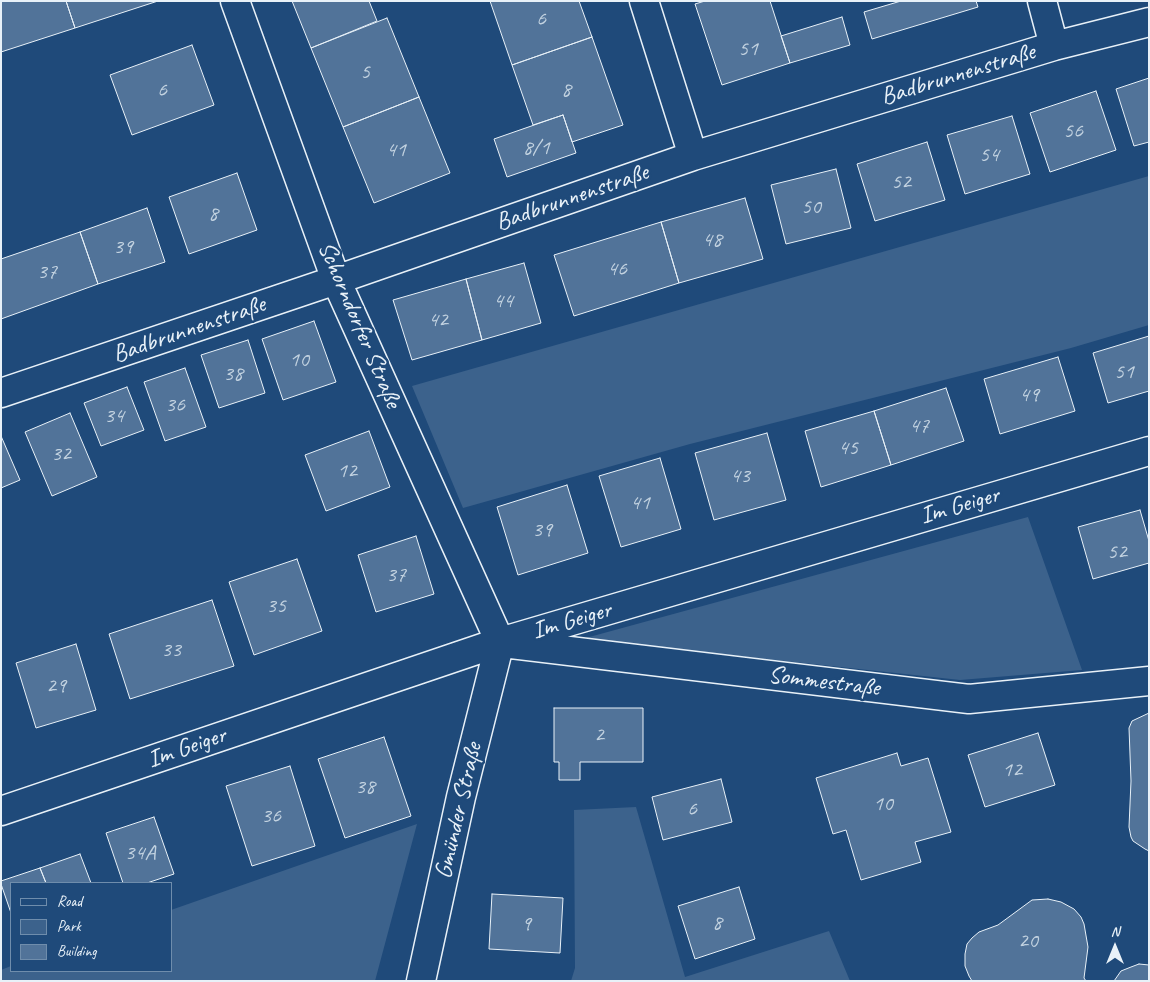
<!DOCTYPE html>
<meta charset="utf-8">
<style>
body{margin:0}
#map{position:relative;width:1150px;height:982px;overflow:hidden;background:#1f4a7a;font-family:Caveat,sans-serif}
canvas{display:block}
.frame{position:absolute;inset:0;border:2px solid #e8f1f8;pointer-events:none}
.legend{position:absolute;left:10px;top:882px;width:162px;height:90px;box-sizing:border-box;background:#1f4a7a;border:1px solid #6f8dac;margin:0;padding:6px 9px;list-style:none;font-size:15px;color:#e8f1f8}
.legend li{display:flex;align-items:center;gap:10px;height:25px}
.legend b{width:25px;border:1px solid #6f8dac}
.north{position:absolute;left:1090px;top:922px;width:50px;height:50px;-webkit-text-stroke:4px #1f4a7a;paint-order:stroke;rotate:0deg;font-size:14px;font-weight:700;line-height:20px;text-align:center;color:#e8f1f8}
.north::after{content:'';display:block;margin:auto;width:18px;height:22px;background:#e8f1f8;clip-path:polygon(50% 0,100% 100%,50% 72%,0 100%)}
</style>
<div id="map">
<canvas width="1150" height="982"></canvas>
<div class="frame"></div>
<ul class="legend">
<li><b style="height:6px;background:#1f4a7a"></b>Road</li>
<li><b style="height:14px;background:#3c628c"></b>Park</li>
<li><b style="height:14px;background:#517399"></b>Building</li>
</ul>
<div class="north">N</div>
</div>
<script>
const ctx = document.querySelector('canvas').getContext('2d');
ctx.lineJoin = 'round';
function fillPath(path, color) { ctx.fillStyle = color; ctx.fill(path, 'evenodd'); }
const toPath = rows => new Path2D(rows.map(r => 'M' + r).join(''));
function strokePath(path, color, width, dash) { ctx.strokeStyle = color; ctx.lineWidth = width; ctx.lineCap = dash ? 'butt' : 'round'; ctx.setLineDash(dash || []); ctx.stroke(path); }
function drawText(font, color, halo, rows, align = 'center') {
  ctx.font = font + ' Caveat,sans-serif'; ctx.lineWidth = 5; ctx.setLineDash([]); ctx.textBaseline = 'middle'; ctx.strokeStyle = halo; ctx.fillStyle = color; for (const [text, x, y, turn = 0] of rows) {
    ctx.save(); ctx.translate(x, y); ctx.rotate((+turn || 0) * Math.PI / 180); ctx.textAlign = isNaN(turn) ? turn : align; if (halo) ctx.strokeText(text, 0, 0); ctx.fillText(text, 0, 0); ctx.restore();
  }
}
fillPath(toPath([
 [1149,176,1149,325,1071,348,690,444,463,508,412,386],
 [1028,517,1082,670,960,680,582,639],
 [636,807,685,977,829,931,850,981,571,981,575,968,574,810],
 [417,824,375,981,1,981,1,970,11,966,11,971,171,971,171,910]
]), '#3c628c');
const building = toPath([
 [1,1,66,1,75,28,1,52,1,1],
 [66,1,158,1,75,28,66,1],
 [292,1,369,1,377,21,311,48,292,1],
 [490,1,579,1,592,37,512,65,490,1],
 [705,1,770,1,790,63,722,85,695,4,705,1],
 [901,1,976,1,978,7,872,39,864,12,901,1],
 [842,17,850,45,790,63,781,36,842,17],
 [387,18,419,97,343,127,311,48,387,18],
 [592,37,623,125,572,142,563,115,533,125,512,65,592,37],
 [192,45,214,105,132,135,110,75,192,45],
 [1149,78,1149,142,1134,146,1116,89,1149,78],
 [1096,91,1116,150,1050,172,1030,113,1096,91],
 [419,97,450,173,374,203,343,127,419,97],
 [563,115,576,153,507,177,494,139,563,115],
 [1012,116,1030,174,965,194,947,135,1012,116],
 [927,142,945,200,875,221,857,164,927,142],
 [836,169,851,228,786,244,771,185,836,169],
 [237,173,257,230,189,254,169,197,237,173],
 [745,198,763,259,679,283,661,222,745,198],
 [147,208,165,262,98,284,80,232,147,208],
 [661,222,679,283,574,316,554,255,661,222],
 [80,232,98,284,1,319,1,259,80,232],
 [524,263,541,323,482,340,466,279,524,263],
 [466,279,482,340,412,360,393,300,466,279],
 [314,321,336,382,283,400,262,339,314,321],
 [1149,336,1149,391,1108,403,1093,353,1149,336],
 [248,340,265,393,219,408,201,355,248,340],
 [1058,357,1075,411,1000,434,984,379,1058,357],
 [185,368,206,427,165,441,144,382,185,368],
 [127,387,144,430,101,446,84,403,127,387],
 [946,388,964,441,891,465,874,411,946,388],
 [874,411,891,465,821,487,805,431,874,411],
 [70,413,97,477,52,496,25,432,70,413],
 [369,431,390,487,326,511,305,455,369,431],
 [767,433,786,500,714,520,695,453,767,433],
 [1,436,20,480,1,488,1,436],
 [660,458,681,529,621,547,599,476,660,458],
 [567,485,588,553,518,575,497,507,567,485],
 [1140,510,1149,541,1149,563,1093,579,1078,527,1140,510],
 [416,536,434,594,376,612,358,555,416,536],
 [297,559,322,631,254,655,229,582,297,559],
 [212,600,234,666,130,699,109,634,212,600],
 [76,644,96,710,36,728,16,663,76,644],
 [554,708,643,708,643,762,580,762,580,780,559,780,559,762,554,762,554,708],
 [1149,713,1149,851,1145,849,1133,841,1131,837,1129,827,1131,781,1129,728,1132,721,1149,713],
 [1038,733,1055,785,985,807,968,755,1038,733],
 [384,737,411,816,345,838,318,759,384,737],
 [897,753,901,766,928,758,951,832,915,842,921,862,861,880,846,830,833,834,816,778,897,753],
 [290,766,315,846,252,866,226,786,290,766],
 [721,779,732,822,663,840,652,797,721,779],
 [154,817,174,874,147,883,123,883,106,833,154,817],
 [80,854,91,883,46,883,40,868,80,854],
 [40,868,46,883,11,883,11,913,1,884,1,881,40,868],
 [739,887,755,939,695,959,678,906,739,887],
 [492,894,563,898,560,953,489,949,492,894],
 [1048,899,1061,902,1074,909,1081,917,1084,924,1088,947,1084,978,1086,981,972,981,969,976,965,966,965,954,967,944,972,938,979,932,998,925,1032,900,1048,899],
 [1139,964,1149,965,1149,981,1114,981,1121,971,1131,967,1139,964]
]);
fillPath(building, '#517399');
strokePath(building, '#e8f1f8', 1);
const street = toPath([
 [235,1,336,280,500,642],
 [644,1,693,156],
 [1042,1,1054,46],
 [1,393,336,280,693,156,1054,46,1149,22],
 [511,644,969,699,1149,681],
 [1,811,500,642,1149,451],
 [421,981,461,797,500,642]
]);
strokePath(street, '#e8f1f8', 31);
strokePath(street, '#1f4a7a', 28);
drawText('22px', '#c2d2e0', null, [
 ["6",541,19],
 ["51",748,49],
 ["5",365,72],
 ["6",162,90],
 ["8",566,90],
 ["56",1073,131],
 ["8/1",536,148],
 ["41",396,150],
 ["54",989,155],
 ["52",901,182],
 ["50",811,207],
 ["8",213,214],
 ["48",712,240],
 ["39",123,247],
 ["46",617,269],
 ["37",47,272],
 ["44",503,301],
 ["42",438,320],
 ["10",299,360],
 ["51",1124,372],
 ["38",233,374],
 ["49",1029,395],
 ["36",175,405],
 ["34",114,416],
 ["47",919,426],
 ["45",848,448],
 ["32",61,454],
 ["12",347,471],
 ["43",740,476],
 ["41",640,503],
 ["39",542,530],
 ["52",1117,552],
 ["37",396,575],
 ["35",276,606],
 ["33",171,650],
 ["29",56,686],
 ["2",599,735],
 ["12",1012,770],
 ["38",365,787],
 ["10",883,804],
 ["6",692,809],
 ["36",271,816],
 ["34A",140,853],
 ["8",717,923],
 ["9",526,924],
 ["20",1028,941]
]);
drawText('25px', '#e8f1f8', '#1f4a7a', [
 ["Badbrunnenstraße",958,75,-17],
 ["Badbrunnenstraße",572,198,-19],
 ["Schorndorfer Straße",359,325,67],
 ["Badbrunnenstraße",189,330,-19],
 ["Im Geiger",960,506,-16],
 ["Im Geiger",572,621,-16],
 ["Sommestraße",824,682,7],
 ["Im Geiger",187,748,-19],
 ["Gmünder Straße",459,811,-77]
]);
</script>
